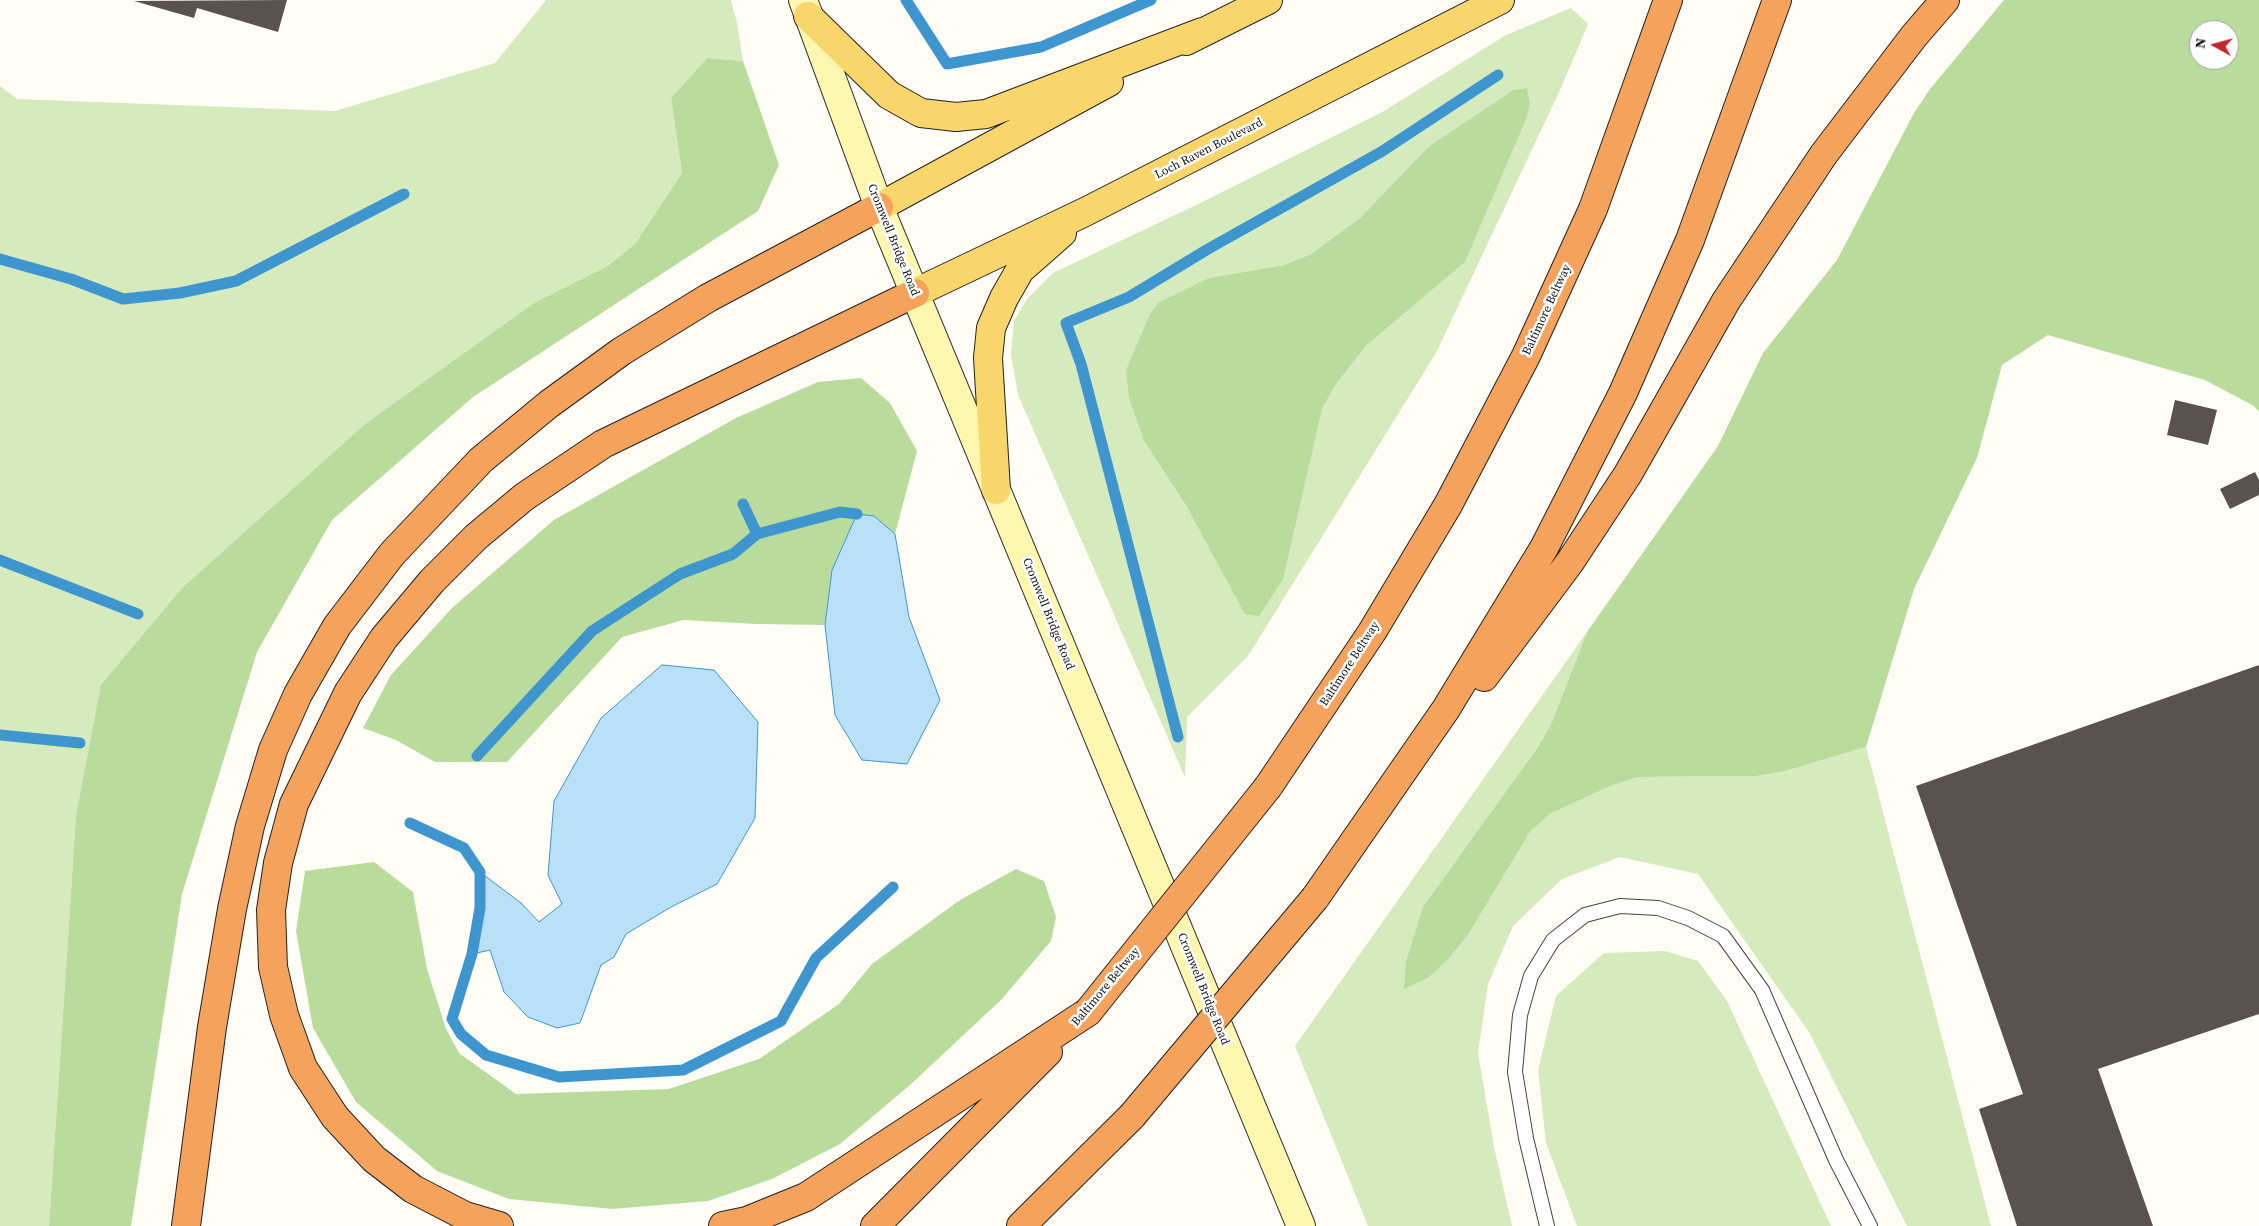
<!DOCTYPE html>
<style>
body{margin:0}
#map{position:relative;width:2259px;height:1226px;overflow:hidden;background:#fffdf5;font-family:"Source Serif 4",serif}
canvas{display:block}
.north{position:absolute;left:2189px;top:20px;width:50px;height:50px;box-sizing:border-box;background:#fff;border:1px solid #a0a0a0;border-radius:50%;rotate:277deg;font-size:14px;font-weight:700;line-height:20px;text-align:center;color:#111}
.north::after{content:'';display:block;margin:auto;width:18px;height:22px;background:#c4262e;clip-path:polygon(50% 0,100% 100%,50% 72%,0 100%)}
</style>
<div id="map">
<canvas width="2259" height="1226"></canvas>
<div class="north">N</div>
</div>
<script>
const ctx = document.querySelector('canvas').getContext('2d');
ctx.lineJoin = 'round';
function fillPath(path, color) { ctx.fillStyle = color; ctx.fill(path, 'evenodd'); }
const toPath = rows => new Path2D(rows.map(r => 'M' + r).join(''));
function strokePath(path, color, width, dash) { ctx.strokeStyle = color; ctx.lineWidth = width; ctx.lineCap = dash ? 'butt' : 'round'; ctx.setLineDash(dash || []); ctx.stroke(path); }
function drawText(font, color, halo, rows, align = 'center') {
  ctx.font = font + ' "Source Serif 4",serif'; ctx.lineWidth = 5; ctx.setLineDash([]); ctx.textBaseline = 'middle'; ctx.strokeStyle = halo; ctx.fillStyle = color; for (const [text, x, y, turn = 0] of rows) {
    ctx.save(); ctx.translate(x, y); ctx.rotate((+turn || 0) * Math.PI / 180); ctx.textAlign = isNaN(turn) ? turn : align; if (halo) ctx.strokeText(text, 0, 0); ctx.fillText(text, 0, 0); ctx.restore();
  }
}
fillPath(toPath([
 [546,0,731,0,737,23,743,61,707,58,671,98,682,173,635,244,608,266,534,303,365,424,183,587,76,816,49,1226,0,1226,0,86,17,99,335,111,495,63],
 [1571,8,1588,24,1561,88,1436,353,1248,656,1187,717,1185,777,1018,395,1011,354,1014,321,1027,299,1053,273,1192,207,1384,111,1506,35],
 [1527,88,1465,262,1366,346,1336,384,1322,409,1187,507,1144,441,1209,278,1284,265,1311,254,1360,218,1429,146,1513,90],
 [1587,632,1552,722,1538,747,1423,908,1406,961,1449,958,1468,935,1530,832,1550,814,1610,786,1638,777,1757,776,1785,771,1866,747,1991,1226,1907,1226,1809,1032,1698,874,1620,857,1562,879,1513,926,1488,984,1478,1053,1494,1147,1512,1226,1368,1226,1295,1046],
 [1665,951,1698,961,1727,1001,1831,1226,1577,1226,1546,1143,1538,1070,1556,996,1604,953]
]), '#d5ebbd');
fillPath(toPath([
 [2004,0,2259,0,2259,412,2254,406,2205,380,2048,335,2002,365,1977,458,1914,589,1866,747,1785,771,1757,776,1638,777,1610,786,1550,814,1530,832,1468,935,1449,958,1429,977,1404,989,1406,961,1423,907,1538,747,1552,722,1587,632,1718,446,1763,353,1837,260,1914,113,1930,89],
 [2199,30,2229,30,2229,60,2199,60],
 [707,58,743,61,779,165,758,211,473,397,332,520,257,652,182,894,131,1226,49,1226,76,816,101,685,183,587,365,424,534,303,608,266,635,244,682,173,671,98],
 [1527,88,1530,104,1526,119,1465,262,1366,346,1336,384,1322,409,1283,579,1259,616,1245,614,1187,507,1144,441,1129,398,1126,370,1150,314,1158,303,1209,278,1284,265,1311,254,1360,218,1429,146,1513,90],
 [861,378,890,403,917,451,895,534,874,516,832,570,825,625,757,624,683,620,622,637,507,762,435,762,396,740,363,728,391,675,452,608,554,520,736,418,818,382],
 [374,862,413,892,427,969,446,1029,459,1053,516,1094,669,1089,759,1059,839,1004,872,964,960,900,1016,869,1044,881,1056,917,1051,941,1002,999,910,1085,840,1144,772,1179,708,1201,612,1209,509,1199,437,1171,356,1102,313,1028,296,931,305,871]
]), '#b9dc9c');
const water = toPath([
 [857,514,874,516,895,534,909,617,940,700,907,764,862,760,835,715,825,625,832,570,857,514],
 [662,665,714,670,758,722,755,818,717,884,671,907,626,934,614,957,601,965,580,1023,557,1028,528,1017,504,992,490,950,472,954,480,908,480,872,521,903,539,922,562,904,548,875,554,801,601,718,662,665]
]);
fillPath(water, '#b9e0f7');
strokePath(water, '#3f96cf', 1);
strokePath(toPath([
 [906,0,947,64,1041,47,1151,0],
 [0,259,71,279,123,299,180,293,236,281,404,194],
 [743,504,757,534],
 [0,560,138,614],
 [0,735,80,743],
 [1178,737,1081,364,1066,323,1129,297,1208,249,1381,152,1498,75],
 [477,756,592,631,680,574,733,554,757,534,840,512,857,514],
 [410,823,464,848,480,872,480,908,472,954,452,1019,461,1034,486,1055,559,1077,683,1070,781,1021,816,958,893,887]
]), '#3f96cf', 11);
fillPath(toPath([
 [287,0,278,32,197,8,194,18,134,1],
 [2175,400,2217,410,2208,445,2167,435],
 [2255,472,2259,480,2259,495,2230,509,2220,489],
 [2259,665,2259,1014,2098,1069,2153,1226,2017,1226,1979,1109,2023,1094,1916,786]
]), '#5a524d');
const service = toPath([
 [1547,1226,1526,1138,1515,1072,1520,1015,1531,976,1553,940,1585,915,1620,906,1658,908,1688,918,1723,936,1762,990,1836,1160,1870,1226]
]);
const secondary = toPath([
 [803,0,879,207,1301,1226]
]);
const primary = toPath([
 [808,16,889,95,921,113,956,117,986,114,1202,32],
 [1186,41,1268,0],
 [879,207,1109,82],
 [915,293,1085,212,1500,0],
 [996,490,988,358,991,328,1004,298,1020,270,1062,233]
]);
const motorway = toPath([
 [1484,677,1570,562,1628,474,1726,301,1824,154,1914,36,1945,0],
 [1268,787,1372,632,1448,505,1526,356,1593,209,1668,0],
 [1315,898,1446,709,1544,548,1623,393,1690,240,1777,0],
 [186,1226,212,1027,232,909,250,826,273,750,298,694,337,626,392,554,481,460,549,404,622,351,708,298,879,207],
 [499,1226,465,1216,413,1189,374,1159,335,1117,303,1068,284,1015,273,967,271,910,278,863,294,804,348,693,384,638,432,581,476,537,524,497,603,444,915,293],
 [723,1226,747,1221,806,1197,1088,1012],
 [875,1226,1048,1052],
 [1021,1226,1132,1116]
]);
strokePath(service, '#444', 16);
strokePath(secondary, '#333', 30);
strokePath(primary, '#222', 30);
strokePath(motorway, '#222', 30);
strokePath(service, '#fff', 14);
strokePath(secondary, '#fff6b0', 28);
strokePath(primary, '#f9d66b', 28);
strokePath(motorway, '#f5a25d', 28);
const motorwayBridge = toPath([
 [1088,1012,1268,787],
 [1132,1116,1315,898]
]);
strokePath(motorwayBridge, '#222', 30, []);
strokePath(motorwayBridge, '#f5a25d', 28);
drawText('12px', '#111', '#fff', [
 ["Loch Raven Boulevard",1209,149,-27],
 ["Cromwell Bridge Road",893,240,68],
 ["Baltimore Beltway",1547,310,-65],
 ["Cromwell Bridge Road",1048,614,68],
 ["Baltimore Beltway",1350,664,-57],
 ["Baltimore Beltway",1106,987,-50],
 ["Cromwell Bridge Road",1203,989,68]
]);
</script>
